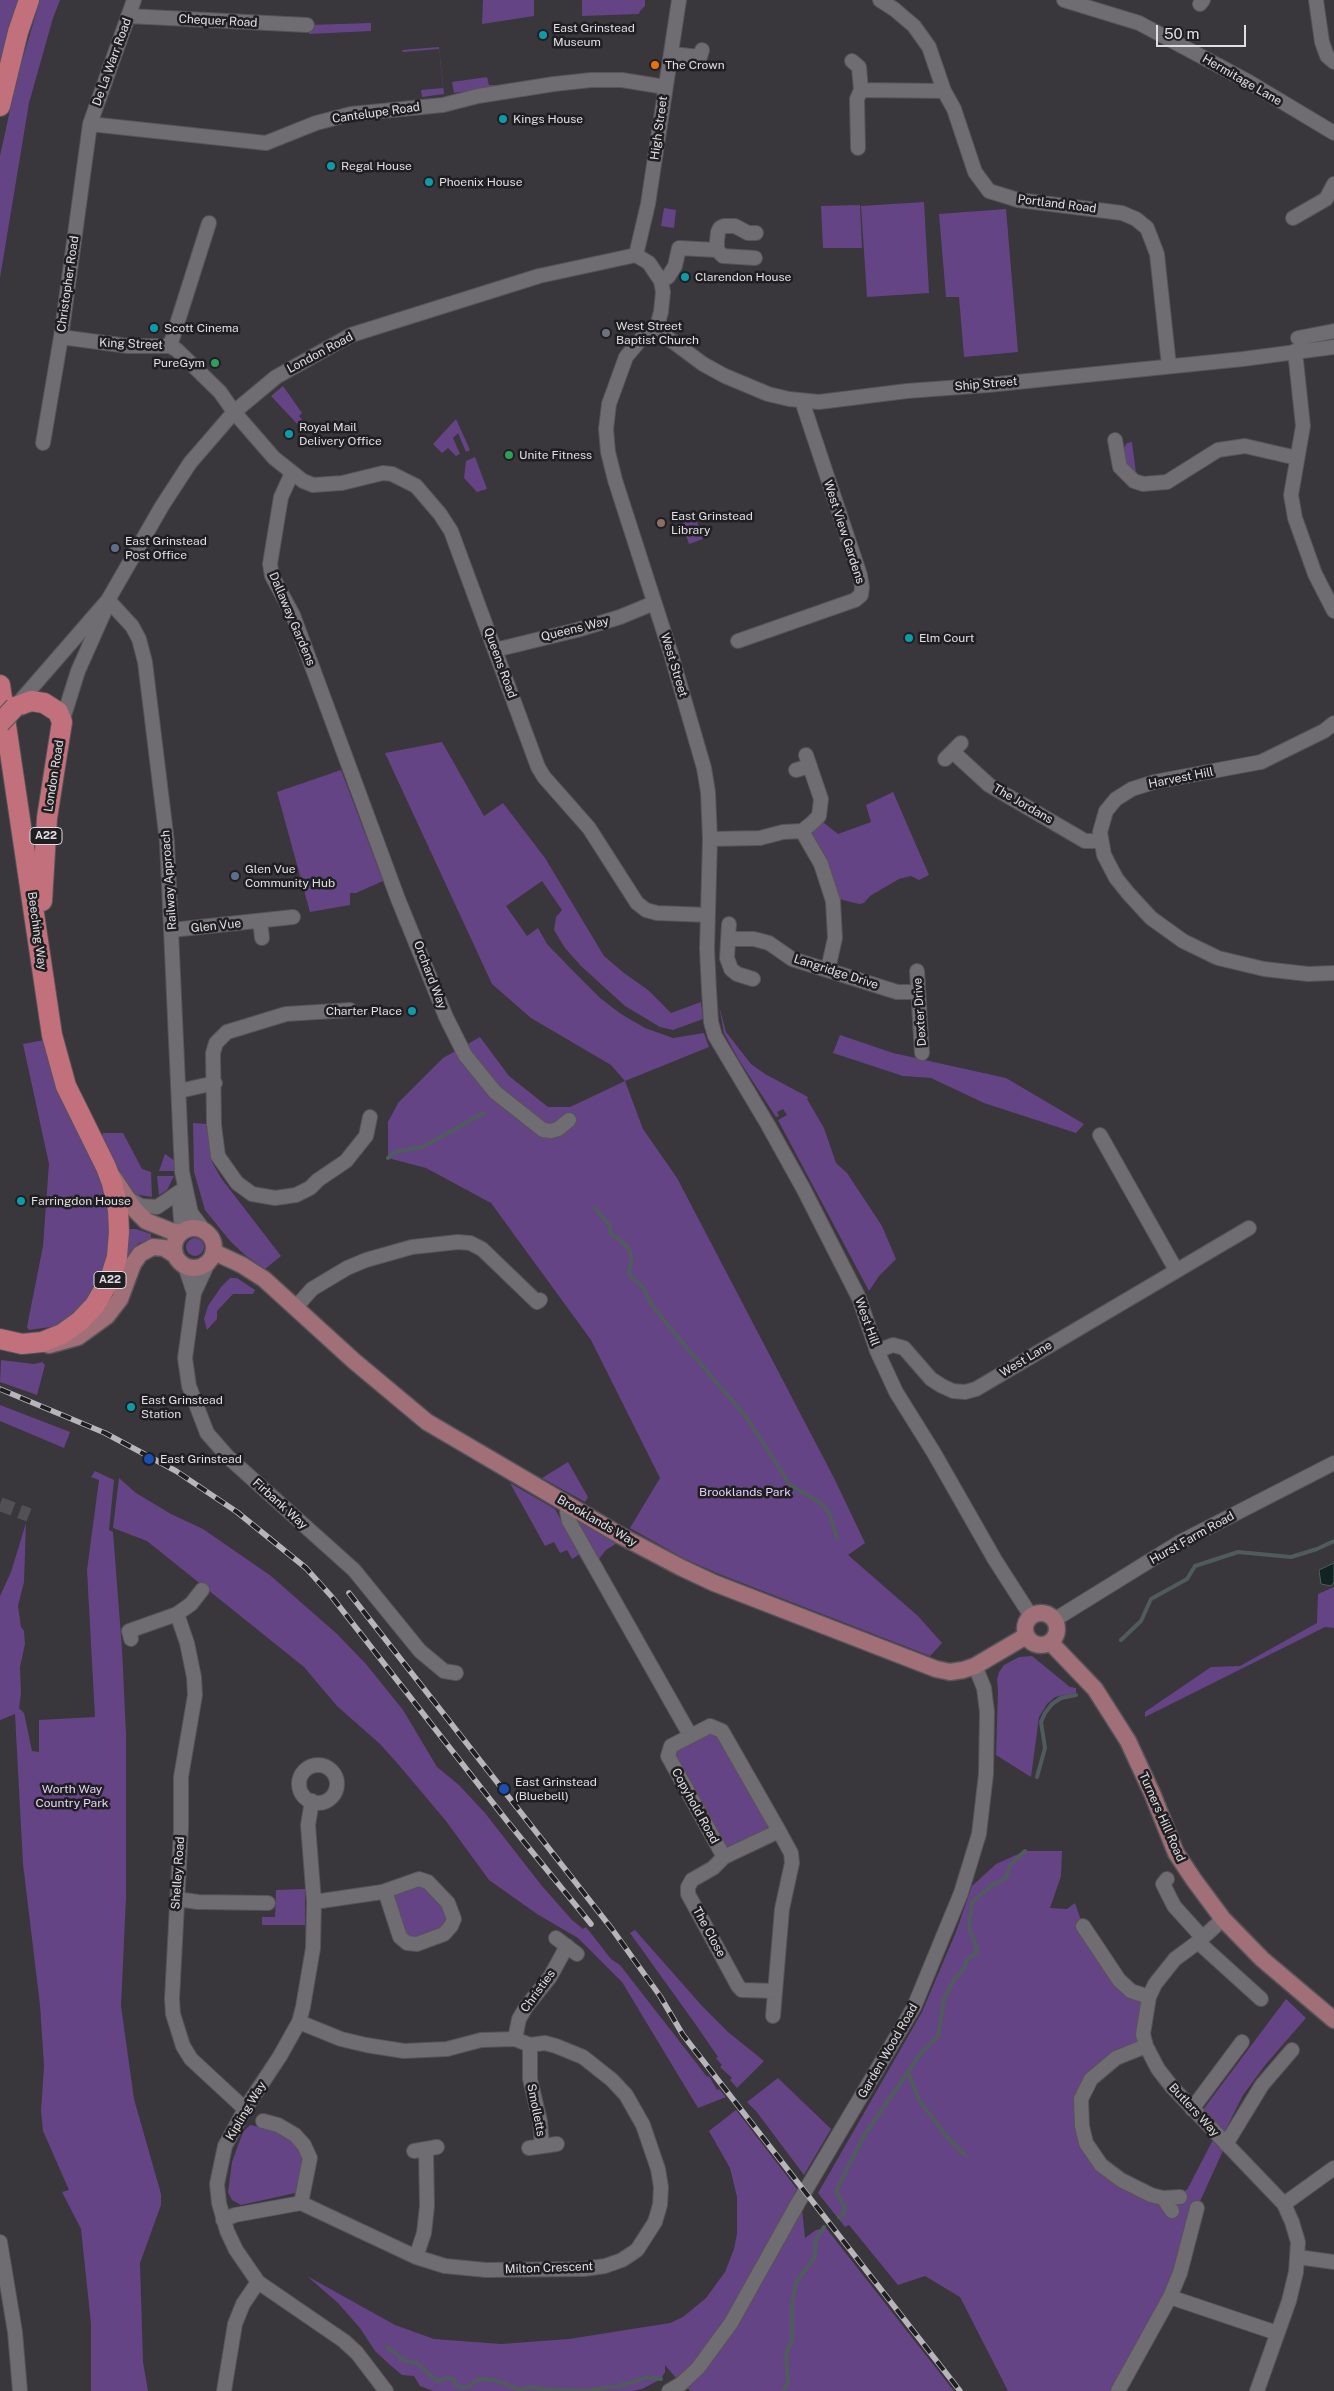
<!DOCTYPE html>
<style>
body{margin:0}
#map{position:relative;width:1334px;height:2391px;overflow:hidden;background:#39363c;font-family:"Public Sans",sans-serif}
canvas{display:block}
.scale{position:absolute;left:1156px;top:25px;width:90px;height:22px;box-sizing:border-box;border:2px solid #e0dee2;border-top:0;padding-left:6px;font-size:15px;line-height:18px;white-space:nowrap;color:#e0dee2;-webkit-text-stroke:4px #1f1e21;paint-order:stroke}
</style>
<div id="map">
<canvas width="1334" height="2391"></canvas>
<div class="scale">50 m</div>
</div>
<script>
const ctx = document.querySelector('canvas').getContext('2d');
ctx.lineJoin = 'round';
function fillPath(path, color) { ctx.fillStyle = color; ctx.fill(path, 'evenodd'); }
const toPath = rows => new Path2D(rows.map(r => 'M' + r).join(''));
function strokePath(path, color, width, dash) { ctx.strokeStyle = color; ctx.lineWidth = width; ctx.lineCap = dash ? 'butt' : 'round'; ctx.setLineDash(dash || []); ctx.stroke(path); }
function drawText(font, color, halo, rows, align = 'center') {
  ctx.font = font + ' "Public Sans",sans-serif'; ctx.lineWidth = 5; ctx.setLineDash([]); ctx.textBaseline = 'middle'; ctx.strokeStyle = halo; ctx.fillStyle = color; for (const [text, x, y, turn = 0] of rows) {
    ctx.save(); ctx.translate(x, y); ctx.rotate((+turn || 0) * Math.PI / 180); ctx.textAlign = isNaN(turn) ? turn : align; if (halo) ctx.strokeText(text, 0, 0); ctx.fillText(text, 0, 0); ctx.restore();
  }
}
fillPath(toPath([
 [0,0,19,0,0,63],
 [40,0,60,0,53,18,29,103,0,278,0,156,17,78],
 [483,0,534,0,534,16,482,24],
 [582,0,645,0,645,6,640,11,639,14,582,16],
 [371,23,371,31,309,34,309,25],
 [439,47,444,94,422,97,421,90,443,88,439,49,403,52,402,50],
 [487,77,489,85,495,85,495,87,454,93,452,82],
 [924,202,929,293,867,297,861,206],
 [860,205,862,248,823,248,821,206],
 [664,208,676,210,674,228,661,226],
 [1006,209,1018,352,964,357,959,297,946,297,939,214],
 [283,386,302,413,299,416,304,422,300,427,271,396],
 [456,419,470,450,466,452,458,433,453,438,460,454,456,456,448,448,442,453,433,444],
 [1132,442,1136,473,1129,468,1121,453,1127,443],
 [475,457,487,489,477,492,464,478,466,461],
 [696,519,703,539,689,544,682,523],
 [442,742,484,816,503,803,545,858,604,956,624,973,648,990,671,1013,701,1002,703,1019,673,1030,660,1027,625,1006,581,966,565,948,554,930,556,917,562,910,542,881,506,906,527,936,538,928,547,944,576,974,600,998,621,1014,645,1028,673,1038,704,1033,709,1047,625,1081,643,1129,677,1178,834,1478,865,1543,848,1555,918,1616,942,1643,930,1656,719,1574,685,1559,630,1528,660,1478,591,1340,491,1203,426,1168,388,1158,388,1122,398,1103,443,1058,480,1037,509,1076,548,1107,570,1107,625,1081,611,1065,531,1018,492,984,385,753],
 [341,770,383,881,356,893,350,893,350,905,310,912,277,792],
 [893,792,929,875,919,880,911,876,899,879,870,896,864,903,859,904,839,899,826,861,812,839,812,831,823,822,838,834,871,822,866,805],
 [719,1006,726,1032,751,1064,765,1074,808,1097,807,1099,824,1128,836,1163,847,1173,882,1226,896,1259,879,1276,869,1291,778,1120,787,1115,783,1109,777,1112,779,1116,776,1117,739,1060,724,1033],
 [840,1035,893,1053,1006,1078,1084,1124,1076,1133,984,1103,931,1078,903,1076,833,1053],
 [44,1040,107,1188,113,1248,89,1303,57,1326,29,1330,27,1327,43,1246,49,1164,23,1044],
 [193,1123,206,1124,212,1162,221,1178,281,1256,265,1269,245,1255,230,1241,205,1210,194,1172],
 [103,1133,123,1133,142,1169,151,1172,152,1197,133,1194,118,1174,101,1140],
 [165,1154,175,1161,174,1171,159,1171],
 [157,1176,174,1176,167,1190,159,1195],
 [128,1229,136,1229,151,1234,151,1240,139,1243,132,1249,129,1256,126,1256],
 '186 1247a9 9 0 1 1 18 0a9 9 0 1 1-18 0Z',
 [230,1278,237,1278,255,1290,253,1294,233,1294,217,1311,217,1319,207,1330,204,1319,208,1306,221,1287],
 [1,1360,34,1364,42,1362,45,1365,37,1395,0,1382],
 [0,1405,70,1432,64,1448,0,1421],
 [568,1462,588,1497,585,1502,542,1478],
 [95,1471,114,1480,109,1530,113,1532,122,1649,126,1734,126,1898,121,2006,134,2099,161,2194,161,2205,140,2263,143,2362,148,2391,91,2391,91,2324,81,2229,62,2192,69,2190,43,2131,41,2111,44,2066,40,2005,23,1864,15,1714,0,1720,0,1596,11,1572,26,1523,24,1582,18,1606,21,1627,24,1631,25,1644,20,1667,21,1694,19,1708,24,1713,32,1751,39,1752,39,1720,95,1717,87,1570,99,1480,91,1477],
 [119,1478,136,1493,171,1514,203,1529,271,1576,337,1634,366,1664,403,1710,437,1767,459,1785,485,1813,542,1886,572,1920,583,1929,586,1927,611,1959,620,1965,701,2069,707,2077,709,2076,717,2090,719,2089,726,2097,698,2108,622,1982,578,1938,537,1914,489,1880,446,1821,398,1764,380,1744,337,1706,304,1667,147,1541,113,1528],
 [510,1483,555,1509,580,1554,572,1559,567,1550,560,1553,554,1542,545,1546],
 [578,1522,579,1522,617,1543,606,1550,599,1559],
 [1334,1587,1334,1628,1325,1627,1145,1717,1145,1712,1211,1667,1240,1666,1317,1623,1318,1594],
 [1032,1656,1070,1687,1076,1688,1076,1693,1055,1697,1047,1704,1039,1717,1031,1777,996,1755,998,1691,997,1679,999,1672,1004,1665,1019,1657],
 [705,1732,716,1734,768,1825,767,1830,729,1847,725,1845,676,1757,676,1751],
 [1025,1851,1062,1851,1061,1876,1050,1908,1067,1909,1075,1903,1083,1926,1119,1980,1149,1997,1146,2046,1116,2059,1081,2099,1086,2143,1121,2180,1180,2197,1188,2188,1216,2134,1226,2144,1197,2208,1180,2273,1118,2391,1008,2391,960,2297,925,2276,898,2285,849,2225,845,2227,818,2193,922,2012,956,1932,972,1886,996,1864],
 [421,1885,444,1907,448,1917,445,1926,417,1940,406,1938,394,1902,395,1896,397,1893],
 [305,1889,305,1925,262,1925,262,1917,275,1917,276,1890],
 [635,1930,703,2007,728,2032,764,2061,737,2088,730,2080,732,2078,720,2067,722,2065,716,2058,718,2057,696,2025,630,1933],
 [1286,1999,1306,2018,1266,2064,1243,2095,1224,2133,1202,2111],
 [778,2078,831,2129,804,2175,756,2111,747,2102],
 [736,2110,797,2189,794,2194,802,2209,805,2238,816,2230,826,2228,954,2391,691,2391,681,2384,665,2365,665,2372,661,2379,642,2389,632,2391,433,2391,420,2386,414,2376,402,2375,389,2364,375,2351,360,2328,338,2303,307,2276,395,2325,434,2339,501,2344,569,2339,670,2323,683,2317,706,2298,725,2272,734,2249,737,2234,737,2197,730,2168,709,2131],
 [250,2125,274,2129,295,2142,305,2160,298,2191,295,2193,241,2205,232,2200,228,2192,232,2162,243,2132]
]), '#654485');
const water = toPath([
 [1334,1563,1334,1582,1331,1586,1321,1584,1319,1570,1334,1563]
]);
fillPath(water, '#122324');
strokePath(water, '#505b5d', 1);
strokePath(toPath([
 [388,1158,395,1152,422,1147,484,1113],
 [595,1208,610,1226,611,1235,618,1238,629,1249,632,1259,629,1271,630,1276,643,1287,651,1304,681,1341,747,1418,790,1485,819,1502,829,1512,837,1538],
 [1121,1640,1141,1621,1151,1599,1187,1579,1195,1566,1238,1552,1291,1557,1317,1549,1334,1541],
 [1037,1777,1045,1748,1041,1722,1045,1713,1052,1704,1061,1698,1076,1695],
 [908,2072,919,2100,947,2137,965,2155],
 [839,2217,843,2215,845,2207,837,2194,837,2189,865,2134,921,2053,938,2036,944,1999,955,1978,963,1970,967,1960,976,1953,977,1948,969,1928,972,1902,991,1886,1006,1878,1010,1865,1025,1851],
 [387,2347,405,2361,417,2363,437,2381,448,2378,453,2379,457,2386,462,2388,468,2387,479,2379,495,2380,520,2390,531,2387,548,2390,585,2391,619,2386,648,2377,661,2379],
 [784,2391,788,2382,786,2353,792,2341,792,2303,796,2282,815,2257,816,2239,824,2227]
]), '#505b5d', 4);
strokePath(toPath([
 [0,1504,29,1515]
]), '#524f55', 14, [14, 7]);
const minor = toPath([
 [880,0,894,9,914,26,929,47,944,91,954,109,975,172,989,191,1018,200,1122,213,1136,219,1147,228,1157,254,1169,366],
 [1064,0,1139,23,1249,82,1334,133],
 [1316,0,1322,42,1327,56,1334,62],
 [1200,4,1203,0],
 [128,16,307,25],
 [671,54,700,57,702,50],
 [852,61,859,67,861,90],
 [90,124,266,143,316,123,351,114,443,105,478,96,554,84,591,80,622,80,665,87],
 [858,148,857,99,861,90,944,91],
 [1293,218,1326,199,1334,184],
 [636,255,648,204,679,0],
 [636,255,649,263,661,281,663,292,661,312,656,329],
 [755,258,723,256,717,250,717,241,718,232,720,228,724,226,735,226,748,233,756,233],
 [661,281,668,277,675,266,679,248,717,250],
 [656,329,641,339,626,357,609,404,606,429,608,452,615,480,671,654,704,768,708,792,710,839,707,949,709,990,711,1022,715,1036,768,1125,803,1188,859,1298,877,1351,896,1392,934,1453,995,1560,1031,1616],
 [656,329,703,364,725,376,768,394,789,399,819,402,907,391,988,385,1243,359,1334,347],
 [61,337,128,346,170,346,177,350,220,392,234,412,274,458,303,481,313,485,342,483,383,473,392,474,416,486,440,514,451,531,538,767,544,777,589,828,637,903,646,910,657,913,708,915],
 [1298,338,1334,331],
 [170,346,209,223],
 [1295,351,1303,426,1291,495,1295,518,1315,574,1334,611],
 [1115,440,1120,467,1134,481,1143,484,1167,482,1218,450,1245,446,1297,458],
 [43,443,61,337,90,124,134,0],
 [292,473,281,497,270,564,272,576,293,615,398,899,446,1017,465,1055,495,1092,543,1130,551,1131,558,1129,569,1120],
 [108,600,132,626,139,639,145,662,167,842,182,1172,191,1213,204,1230],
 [738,641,855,600,861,595,862,587,860,575,802,401],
 [495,650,577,630,620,617,654,603],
 [15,707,108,600,162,506,190,463,234,412,276,377,351,335,539,276,636,255],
 [62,722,78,671,106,608],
 [1334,723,1324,731,1261,762,1154,782,1132,789,1116,799,1106,811,1100,832,1104,855,1116,878,1128,893,1151,918,1183,941,1218,958,1264,969,1308,974,1334,973],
 [953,752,989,785,1085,841,1100,841],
 [945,759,961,743],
 [796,770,810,766],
 [802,831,821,864,833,901,835,938,828,969],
 [710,839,760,838,783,832,802,831,812,823,819,816,821,799,806,755],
 [260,921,262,938],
 [729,924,727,958,731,969,737,974,753,979],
 [172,930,293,917],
 [728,939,754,939,769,943,792,959,897,992,918,992],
 [917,971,922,1053],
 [350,1010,286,1014,227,1032,216,1043,213,1053,214,1125,218,1156,237,1183,252,1194,275,1198,296,1195,310,1188,318,1180,346,1161,366,1136,370,1117],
 [179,1091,215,1083],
 [1100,1135,1176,1270],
 [179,1195,182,1232],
 [129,1199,141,1206,157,1207,179,1192],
 [208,1263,194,1293,185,1358,189,1386,207,1433,228,1457,354,1570,420,1651,444,1671,456,1673],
 [185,1266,194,1293],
 [295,1308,312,1289,347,1268,366,1260,412,1247,458,1242,470,1243,482,1249,537,1302,540,1300],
 [877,1351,893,1345,904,1348,931,1379,942,1386,953,1391,965,1392,976,1389,1249,1228],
 [570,1506,567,1512,569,1521,690,1735],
 [177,1614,187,1643,194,1677,195,1695,181,1777,181,1829,172,1999,173,2014,183,2046,191,2059,245,2109],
 [1054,1620,1180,1542,1334,1463],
 [131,1639,129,1631,177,1614,191,1604,202,1590],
 [710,1726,722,1731,779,1831,724,1857,668,1756,671,1746,710,1726],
 '299 1784a19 19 0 1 1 38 0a19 19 0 1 1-38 0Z',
 [312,1801,308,1825,314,1902,313,1948,303,2007,299,2022,280,2056,245,2109,225,2146,217,2184,219,2203,227,2231,236,2250,258,2282,344,2341,357,2353,386,2391],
 [724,1857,713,1868,692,1880,688,1887,688,1894,738,1986,742,1990,775,1991],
 [1167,1879,1163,1884,1174,1906,1202,1937],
 [177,1899,198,1902,268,1903],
 [314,1902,382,1892,419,1879,428,1882,448,1903,454,1919,451,1926,444,1934,417,1944,407,1943,400,1937,385,1891],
 [1223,1919,1198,1942,1175,1959,1155,1984,1149,1997,1143,2034,1146,2046,1158,2069,1172,2087,1284,2204,1292,2222,1298,2242,1296,2272,1289,2301,1257,2391],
 [1083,1926,1119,1980,1131,1991,1149,1997],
 [556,1938,577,1954],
 [1198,1942,1261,1999],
 [773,2016,782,1909,792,1863,791,1853,779,1831],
 [515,2039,519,2019,526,2007,550,1977,567,1946],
 [530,2045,530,2079,540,2121,542,2146],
 [1146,2046,1116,2058,1091,2079,1081,2099,1082,2126,1086,2143,1101,2165,1121,2180,1151,2195,1163,2198,1180,2197],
 [1192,2109,1242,2042],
 [263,2121,278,2125,295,2135,304,2145,310,2158,301,2203],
 [1226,2144,1262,2085,1292,2050],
 [529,2148,557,2144],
 [414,2151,437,2147],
 [1163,2198,1172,2211],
 [1284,2204,1334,2168],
 [223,2220,235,2215,301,2203,416,2257,445,2266,486,2270,584,2269,605,2266,622,2260,637,2250,655,2222,660,2205,661,2187,658,2169,643,2125,626,2095,612,2080,583,2057,556,2046,545,2043,530,2045,515,2039,481,2040,447,2049,404,2051,366,2045,341,2039,299,2022],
 [0,2242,15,2332,20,2391],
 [416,2257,424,2233,427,2206,426,2150],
 [1298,2257,1334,2262],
 [1170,2297,1277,2333],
 [224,2391,235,2324,243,2304,258,2282],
 [669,2391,681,2384,698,2368,731,2323,798,2203,914,2007,961,1893,979,1834,986,1774,987,1712,984,1688,975,1666],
 [1118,2391,1170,2297,1180,2273,1197,2208]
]);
const major = toPath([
 [113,1177,135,1210,146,1221,171,1231,181,1233],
 '174 1248a20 20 0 1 1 40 0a20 20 0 1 1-40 0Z',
 [214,1252,242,1265,264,1279,354,1361,427,1422,623,1537,682,1568,714,1583,936,1669,950,1672,963,1670,975,1666,1026,1636],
 [49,1345,78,1337,107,1316,120,1299,133,1264,140,1254,153,1247,164,1248,175,1255],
 '1025 1629a16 16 0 1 1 32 0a16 16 0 1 1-32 0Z',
 [1050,1642,1095,1689,1128,1741,1152,1793,1176,1853,1194,1880,1223,1919,1262,1959,1334,2020]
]);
const highway = toPath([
 [0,106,18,32,29,0],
 [0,685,52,1035,66,1086,106,1167,112,1183,118,1210,119,1232,117,1257,110,1279,95,1305,80,1321,62,1334,42,1342,22,1344,0,1339],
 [15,707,31,701,44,703,58,712,62,722,47,818,42,901]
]);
strokePath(minor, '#565458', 16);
strokePath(major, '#565458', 19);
strokePath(highway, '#565458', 22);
strokePath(minor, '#6f6c72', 14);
strokePath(major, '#a16f78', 16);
strokePath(highway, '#c2717c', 20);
const rail = toPath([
 [0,1389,105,1433,176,1471,237,1512,306,1568,332,1597,507,1821,591,1924],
 [349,1593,612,1929,660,1996,683,2035,960,2391]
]);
strokePath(rail, '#b8b5ba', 5.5);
strokePath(rail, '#1f1e21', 4, [11]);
const highwayBridge = toPath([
 [0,723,15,707]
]);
strokePath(highwayBridge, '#565458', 22, []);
strokePath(highwayBridge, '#c2717c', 20);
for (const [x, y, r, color] of [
 [543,35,5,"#0f9aa8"],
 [655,65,5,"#e8710a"],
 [503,119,5,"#0f9aa8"],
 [331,166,5,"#0f9aa8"],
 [429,182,5,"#0f9aa8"],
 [685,277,5,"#0f9aa8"],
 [154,328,5,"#0f9aa8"],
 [606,333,5,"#6b7280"],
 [215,363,5,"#2e9e5b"],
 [289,434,5,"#0f9aa8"],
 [509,455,5,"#2e9e5b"],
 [661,523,5,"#8d6e63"],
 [115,548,5,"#5c6f8a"],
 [909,638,5,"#0f9aa8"],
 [235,876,5,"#5c6f8a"],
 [412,1011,5,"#0f9aa8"],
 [21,1201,5,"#0f9aa8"],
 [131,1407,5,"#0f9aa8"],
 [149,1459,6,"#1a4fb4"],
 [504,1789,6,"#1a4fb4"]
]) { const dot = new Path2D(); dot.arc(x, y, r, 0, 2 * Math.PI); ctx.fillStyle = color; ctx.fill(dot); strokePath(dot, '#1f1e21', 2); }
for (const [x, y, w] of [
 [46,836,32],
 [110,1280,32]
]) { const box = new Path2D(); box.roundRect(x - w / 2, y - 8.5, w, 17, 4); ctx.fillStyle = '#1f1e21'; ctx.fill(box); strokePath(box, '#e0dee2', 1); }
drawText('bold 11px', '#e0dee2', null, [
 ["A22",46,836],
 ["A22",110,1280]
]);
drawText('12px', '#e0dee2', '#1f1e21', [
 ["Chequer Road",218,21,3],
 ["De La Warr Road",112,62,-70],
 ["Hermitage Lane",1242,80,30],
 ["Cantelupe Road",376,113,-8],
 ["High Street",659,128,-82],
 ["Portland Road",1057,204,7],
 ["Christopher Road",68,284,-82],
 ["King Street",131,344,2],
 ["London Road",320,353,-28],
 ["Ship Street",986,384,-5],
 ["West View Gardens",844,532,72],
 ["Dallaway Gardens",292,619,67],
 ["Queens Way",575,629,-14],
 ["Queens Road",500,663,70],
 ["West Street",674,665,73],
 ["London Road",54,776,-81],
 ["Harvest Hill",1181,778,-11],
 ["The Jordans",1023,804,30],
 ["Railway Approach",169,880,-94],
 ["Glen Vue",216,926,-6],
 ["Beeching Way",37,931,82],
 ["Langridge Drive",836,972,18],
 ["Orchard Way",430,975,69],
 ["Dexter Drive",920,1012,-94],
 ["West Hill",867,1322,70],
 ["West Lane",1026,1359,-31],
 ["Firbank Way",280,1504,42],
 ["Brooklands Way",597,1521,30],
 ["Hurst Farm Road",1192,1538,-29],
 ["Copyhold Road",695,1806,61],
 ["Turners Hill Road",1162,1817,66],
 ["Shelley Road",178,1873,-86],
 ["The Close",709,1932,61],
 ["Christies",538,1991,-54],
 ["Garden Wood Road",888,2051,-60],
 ["Smolletts",536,2110,79],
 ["Butlers Way",1194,2110,47],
 ["Kipling Way",246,2111,-59],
 ["Milton Crescent",549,2268,-2]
]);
drawText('12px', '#e0dee2', '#1f1e21', [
 ["East Grinstead",553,28],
 ["Museum",553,42],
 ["The Crown",665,65],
 ["Kings House",513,119],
 ["Regal House",341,166],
 ["Phoenix House",439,182],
 ["Clarendon House",695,277],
 ["West Street",616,326],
 ["Baptist Church",616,340],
 ["Scott Cinema",164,328],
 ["PureGym",205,363,"right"],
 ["Royal Mail",299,427],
 ["Delivery Office",299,441],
 ["Unite Fitness",519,455],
 ["East Grinstead",671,516],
 ["Library",671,530],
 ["East Grinstead",125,541],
 ["Post Office",125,555],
 ["Elm Court",919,638],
 ["Glen Vue",245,869],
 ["Community Hub",245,883],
 ["Charter Place",402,1011,"right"],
 ["Farringdon House",31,1201],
 ["East Grinstead",141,1400],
 ["Station",141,1414],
 ["East Grinstead",160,1459],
 ["East Grinstead",515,1782],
 ["(Bluebell)",515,1796]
], 'left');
drawText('12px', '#e5d2fa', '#1f1e21', [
 ["Brooklands Park",745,1492],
 ["Worth Way",72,1789],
 ["Country Park",72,1803]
]);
</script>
